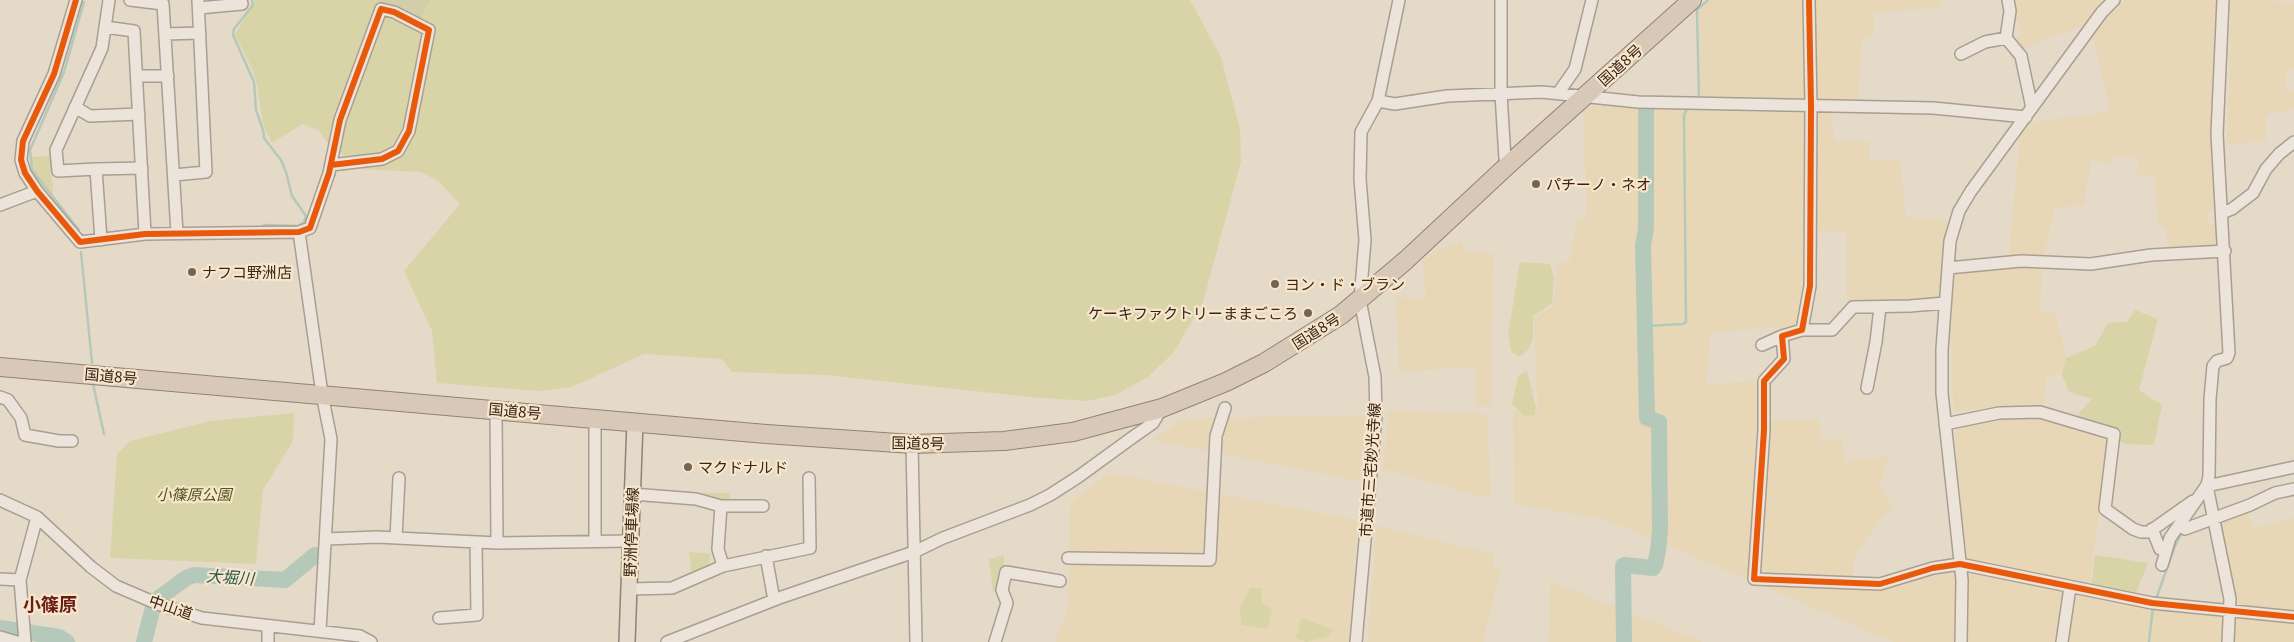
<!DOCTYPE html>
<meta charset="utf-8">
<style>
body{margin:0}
canvas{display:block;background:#e5d9c8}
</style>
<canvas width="2294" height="642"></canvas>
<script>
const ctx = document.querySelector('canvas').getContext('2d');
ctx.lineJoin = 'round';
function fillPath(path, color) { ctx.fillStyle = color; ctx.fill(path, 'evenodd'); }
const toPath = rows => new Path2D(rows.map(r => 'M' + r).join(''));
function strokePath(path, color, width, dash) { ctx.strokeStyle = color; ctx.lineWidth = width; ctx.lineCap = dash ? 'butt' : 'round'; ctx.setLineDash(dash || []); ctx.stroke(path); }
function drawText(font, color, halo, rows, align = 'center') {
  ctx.font = font + ' Georgia,"Noto Sans JP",serif'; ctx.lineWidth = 4.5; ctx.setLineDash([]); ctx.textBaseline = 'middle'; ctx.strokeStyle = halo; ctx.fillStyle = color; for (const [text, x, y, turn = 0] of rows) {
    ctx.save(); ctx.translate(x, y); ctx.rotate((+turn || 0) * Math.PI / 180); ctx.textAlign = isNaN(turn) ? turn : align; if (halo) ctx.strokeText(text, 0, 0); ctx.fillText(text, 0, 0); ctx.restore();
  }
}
fillPath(toPath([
 [1712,0,1804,0,1805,98,1803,102,1700,101,1699,12],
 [1813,0,1941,0,1939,7,1874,13,1874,36,1861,40,1858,101,1817,100,1813,97],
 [2011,0,2109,0,2088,23,2022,49,2015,39,2021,34],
 [2125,0,2219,0,2220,208,2209,211,2207,224,2220,224,2221,242,2216,248,2168,248,2166,227,2158,227,2155,176,2137,175,2138,158,2116,157,2114,163,2091,161,2084,205,2054,208,2044,258,2009,258,2020,132,2028,123,2110,112,2093,36,2108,15],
 [2231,0,2294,2,2294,70,2286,71,2286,92,2294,90,2294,110,2266,114,2266,141,2227,144],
 [1592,103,1685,110,1804,113,1806,282,1798,326,1711,332,1706,384,1759,381,1762,421,1819,420,1821,439,1842,439,1844,462,1889,456,1880,484,1892,506,1855,554,1852,588,1948,570,1956,578,1955,642,1894,642,1602,518,1514,504,1513,411,1538,412,1534,319,1554,305,1557,264,1570,261,1577,219,1587,219,1583,111],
 [1812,111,1831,111,1834,141,1869,141,1869,160,1900,160,1906,217,1947,220,1942,299,1913,303,1847,303,1846,232,1812,231],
 [1461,241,1465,252,1493,253,1491,407,1475,406,1477,374,1471,367,1399,372,1396,297,1426,299,1422,261,1433,253],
 [2027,266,2042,267,2040,312,2055,313,2066,353,2066,373,2046,377,2044,405,2010,404,1954,412,1950,333,1954,273],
 [1388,411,1487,414,1491,499,1383,469],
 [1365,415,1360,481,1153,440,1181,419],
 [2037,415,2072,425,2110,440,2089,586,1967,558,1962,553,1955,429,1959,424,2007,416],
 [1110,473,1357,520,1349,642,1055,642,1068,608,1070,503],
 [2247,510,2254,528,2294,518,2294,611,2239,606,2219,522],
 [1377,526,1494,554,1494,567,1502,567,1483,642,1367,642],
 [1968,570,2294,622,2294,642,1965,642,1967,619,1966,573],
 [1550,581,1704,642,1549,642]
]), '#e7d7b6');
fillPath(toPath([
 [255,0,1190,0,1221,57,1240,129,1241,162,1203,302,1174,352,1148,377,1115,395,1087,401,1030,397,826,375,732,372,722,359,644,354,572,387,539,391,437,383,432,331,404,271,460,204,438,181,421,172,363,169,328,144,319,131,303,124,272,143,263,125,257,85,252,69,235,35],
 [51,156,53,195,35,173,31,157],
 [1520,262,1550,264,1554,277,1552,303,1533,316,1533,339,1528,350,1519,357,1512,352,1508,335],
 [2135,310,2158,319,2139,390,2162,405,2154,445,2126,444,2077,426,2079,413,2092,399,2069,392,2062,375,2066,358,2095,346,2108,323,2127,322],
 [1527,371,1536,408,1534,415,1525,416,1512,405,1518,376],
 [294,413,293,441,263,490,256,564,110,558,117,454,130,441,211,421],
 [695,493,730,493,731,504,695,495],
 [689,552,711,554,709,568,692,575],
 [1004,555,1004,568,999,592,993,592,989,559],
 [2095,555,2148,563,2135,595,2091,588],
 [1250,588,1261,588,1262,603,1272,609,1268,629,1241,625,1240,607],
 [1301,618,1320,625,1334,630,1326,637,1306,642,1296,638]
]), '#d9d4a8');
fillPath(toPath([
 [377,0,430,0,420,20]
]), '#d3cda9');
strokePath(toPath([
 [252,0,253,5,234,29,233,35,254,82,256,110,263,130,264,138,281,160,286,172,292,196,306,216,304,222,298,226,264,225],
 [1699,101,1697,10,1708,0],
 [79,230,39,179,32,169,30,150,64,72,84,2],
 [81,252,92,363],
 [1646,326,1683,324,1686,322,1684,116,1687,108,1689,108],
 [93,384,104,434],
 [2156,599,2175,546,2182,532],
 [2149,642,2153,607]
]), '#b4c9b9', 2.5);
strokePath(toPath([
 [0,628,59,637,67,642],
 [144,642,153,607,159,598,186,578,194,575,285,580,315,555],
 [1624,642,1623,566,1625,565,1653,568,1655,565,1658,551,1660,530,1659,422,1647,418,1643,245,1646,229,1646,107]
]), '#b4c9b9', 16);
const minor = toPath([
 [76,0,54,74,23,141,21,160,25,173,37,191,80,242,145,234,299,232,310,228,329,173,340,120,381,9,394,12,429,30,409,131,398,151,382,159,331,165],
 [130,0,163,4,177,233],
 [1501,0,1501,94,1505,159,1509,164],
 [1809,0,1811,105,1810,286,1802,330,1782,336,1784,359,1764,381,1764,430,1754,579,1880,584,1933,568,1960,564,2152,603,2294,617],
 [199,8,242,4,241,0],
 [105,27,134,31,145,234],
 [165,34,200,33],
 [2006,38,2010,11,2008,0],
 [1961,54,1985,42,2006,38,2021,56,2032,108],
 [137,76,168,76],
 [1559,92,1575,69,1592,0],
 [1378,101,1395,104,1447,96,1542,92,1638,102,1933,108,2026,117],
 [75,107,90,116,139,114],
 [96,169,142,168],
 [174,175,206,172,198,0],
 [0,205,37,191],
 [2222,213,2232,209,2253,193,2266,169,2279,154,2294,142],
 [299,232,322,394,331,439,320,631],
 [101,240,96,169,58,171,56,150,102,48,109,0],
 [1948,268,2021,261,2091,264,2151,255,2225,251],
 [1802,330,1832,330,1853,307,1910,306,1945,303],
 [1762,345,1782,336],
 [1867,388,1876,342,1880,307],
 [0,397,8,400,21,418,25,435,59,441,72,441],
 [496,409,497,543],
 [1945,424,1999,413,2040,412,2114,434,2105,509,2133,529,2141,532,2149,532,2193,501],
 [912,444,916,642],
 [632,494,696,499,721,506,763,506],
 [0,500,37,517,91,567,116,586,158,604,202,618,360,636,371,642],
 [721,506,718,549,723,566],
 [2179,525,2185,529,2250,505,2275,493,2294,489],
 [2152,529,2160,549,2166,550],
 [396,538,399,478],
 [326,539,377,537,497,543,630,541],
 [595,541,595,418],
 [766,556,774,600],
 [1068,558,1210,560,1216,436,1225,408],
 [2162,565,2170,538,2207,485,2209,476,2210,399,2213,366,2217,361,2227,358,2229,353,2217,134,2223,0],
 [0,579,20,580],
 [629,589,672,588,723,566,810,548,809,478],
 [439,618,477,615,476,542],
 [0,637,17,642],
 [25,642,20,580,37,517],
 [268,642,268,626],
 [667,642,782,597,914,552,943,538,1030,505,1050,495,1078,477,1133,437,1153,423,1162,408],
 [995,642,1007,603,1002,590,1006,572,1060,581],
 [1356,642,1376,416,1375,377,1360,300,1365,240,1360,179,1361,132,1378,101,1399,0],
 [1961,642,1962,580,1942,393,1942,349,1950,241,1959,211,1971,191,2102,12,2114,0],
 [2062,642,2070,587],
 [2228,642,2230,599,2207,486,2294,467]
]);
const major = toPath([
 [627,642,635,422]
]);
const highway = toPath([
 [0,367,766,434,912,444,1004,441,1073,432,1162,408,1226,382,1264,363,1341,315,1405,261,1509,164,1692,0]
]);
strokePath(minor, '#a99e92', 14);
strokePath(major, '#8f8378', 18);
strokePath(highway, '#8f8378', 20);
strokePath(minor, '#ece4da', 11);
strokePath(major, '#e4d9cb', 15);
strokePath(highway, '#d8c8b8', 18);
strokePath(toPath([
 [76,0,54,74,23,141,21,160,25,173,37,191,80,242,145,234,299,232,310,228,329,173,340,120,381,9,394,12,429,30,409,131,398,151,382,159,331,165],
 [1809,0,1811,105,1810,286,1802,330,1782,336,1784,359,1764,381,1764,430,1754,579,1880,584,1933,568,1960,564,2152,603,2294,617]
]), '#e8590c', 6);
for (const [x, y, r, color] of [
 [1536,184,5,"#746357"],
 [192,272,5,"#746357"],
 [1275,284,5,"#746357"],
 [1308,313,5,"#746357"],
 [688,467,5,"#746357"]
]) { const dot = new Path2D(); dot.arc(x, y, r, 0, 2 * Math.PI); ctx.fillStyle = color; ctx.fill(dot); strokePath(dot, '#f8e6cb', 2); }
drawText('15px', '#37241a', '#f8e6cb', [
 ["国道8号",1620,65,-42],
 ["国道8号",1316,331,-33],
 ["国道8号",111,376,5],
 ["国道8号",515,411,5],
 ["国道8号",918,443,1],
 ["市道市三宅妙光寺線",1370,470,-86],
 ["野洲停車場線",631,532,-88],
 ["中山道",171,607,19]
]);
drawText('15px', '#37241a', '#f8e6cb', [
 ["パチーノ・ネオ",1546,184],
 ["ナフコ野洲店",202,272],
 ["ヨン・ド・ブラン",1285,284],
 ["ケーキファクトリーままごころ",1298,313,"right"],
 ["マクドナルド",698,467]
], 'left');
drawText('italic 15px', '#4f561e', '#f8e6cb', [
 ["小篠原公園",194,494]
]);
drawText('italic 16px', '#275950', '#f8e6cb', [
 ["大堀川",230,577,4]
]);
drawText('bold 18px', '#681c15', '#f8e6cb', [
 ["小篠原",50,604]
]);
</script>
